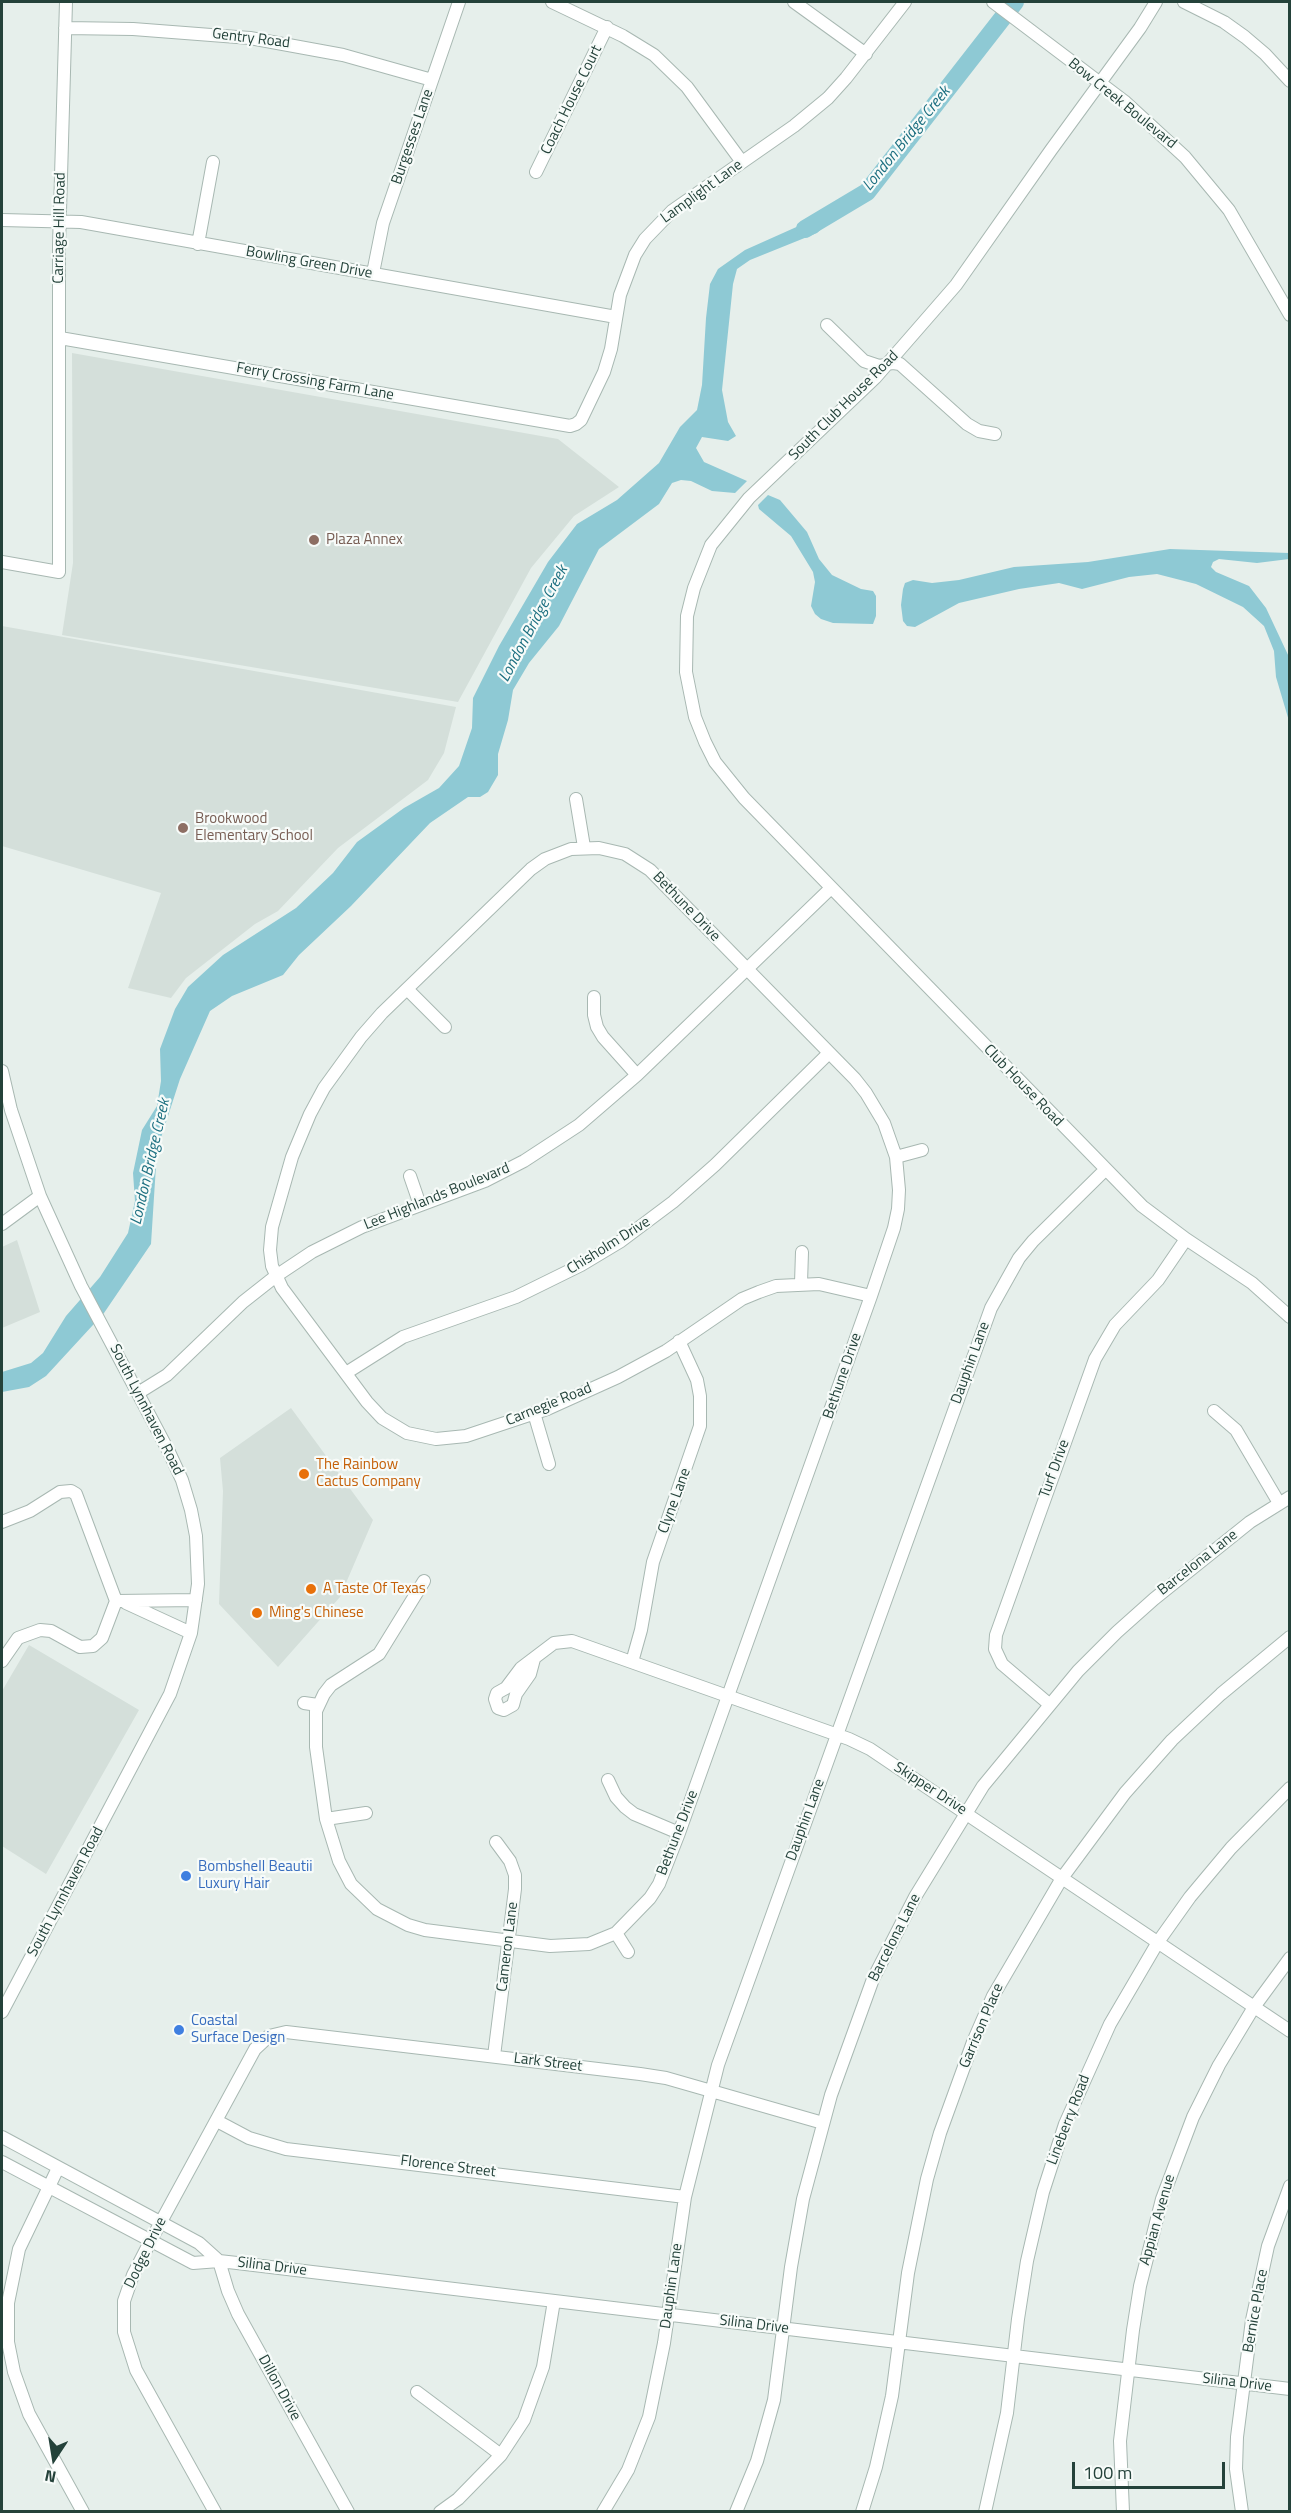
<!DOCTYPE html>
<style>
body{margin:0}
#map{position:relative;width:1291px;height:2513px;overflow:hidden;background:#e6efeb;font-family:"Titillium Web",sans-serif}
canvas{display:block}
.frame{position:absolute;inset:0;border:3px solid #24423a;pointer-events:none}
.north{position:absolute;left:24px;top:2429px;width:60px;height:60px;-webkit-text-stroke:4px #f7fbf9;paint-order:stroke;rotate:192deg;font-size:16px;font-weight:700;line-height:24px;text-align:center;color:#24423a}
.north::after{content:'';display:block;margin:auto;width:21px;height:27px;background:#24423a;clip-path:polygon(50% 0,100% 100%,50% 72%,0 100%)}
.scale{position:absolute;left:1072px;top:2462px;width:153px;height:27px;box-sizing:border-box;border:3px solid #24423a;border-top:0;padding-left:8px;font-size:18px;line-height:21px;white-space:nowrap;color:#24423a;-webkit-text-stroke:4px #f7fbf9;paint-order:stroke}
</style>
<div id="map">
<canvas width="1291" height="2513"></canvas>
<div class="frame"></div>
<div class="north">N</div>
<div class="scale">100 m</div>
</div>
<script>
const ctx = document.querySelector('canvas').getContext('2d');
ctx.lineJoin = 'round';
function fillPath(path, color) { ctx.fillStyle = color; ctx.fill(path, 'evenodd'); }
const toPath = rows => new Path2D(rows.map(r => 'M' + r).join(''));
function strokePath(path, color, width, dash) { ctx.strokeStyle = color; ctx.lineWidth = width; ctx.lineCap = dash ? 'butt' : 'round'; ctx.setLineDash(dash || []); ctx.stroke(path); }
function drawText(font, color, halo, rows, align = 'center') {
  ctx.font = font + ' "Titillium Web",sans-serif'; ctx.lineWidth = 4.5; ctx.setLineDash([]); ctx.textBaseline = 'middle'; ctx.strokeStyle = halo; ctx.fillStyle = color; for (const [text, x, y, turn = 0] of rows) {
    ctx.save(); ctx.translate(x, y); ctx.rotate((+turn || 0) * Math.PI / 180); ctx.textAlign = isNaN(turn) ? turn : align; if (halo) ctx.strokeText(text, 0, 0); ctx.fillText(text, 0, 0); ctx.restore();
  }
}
fillPath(toPath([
 [72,353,558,439,619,487,574,516,531,568,458,702,62,635,73,563],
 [2,626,456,707,444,753,428,780,338,848,278,911,255,924,186,978,171,998,128,988,161,893,2,846],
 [17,1240,40,1312,2,1328,2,1247],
 [291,1408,373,1520,340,1597,278,1667,219,1604,223,1491,220,1458],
 [29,1645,139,1710,46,1874,2,1846,2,1691]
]), '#d4dfda');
fillPath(toPath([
 [821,216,830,217,827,224,817,233,750,260,737,269,733,284,722,390,728,422,736,436,728,441,702,437,696,448,704,462,747,481,735,493,712,491,691,481,681,480,672,483,659,504,599,549,559,626,529,663,513,690,508,720,498,754,498,775,488,792,480,797,468,797,430,823,351,906,299,955,283,975,232,996,210,1011,180,1079,157,1150,151,1244,104,1313,46,1376,29,1387,2,1392,2,1372,31,1363,43,1353,66,1316,100,1277,128,1233,135,1201,133,1173,142,1130,157,1106,161,1081,160,1049,175,1009,188,987,223,955,296,908,333,873,357,842,404,808,439,788,459,766,472,728,473,698,499,646,548,562,577,524,617,500,659,463,680,427,697,410,702,385,706,318,710,284,718,269,745,250],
 [768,495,780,500,807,532,819,559,832,575,861,589,873,591,876,596,876,616,873,624,833,623,821,619,815,614,811,606,815,582,813,572,791,536,759,509,758,505],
 [1170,549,1289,553,1289,559,1257,563,1219,559,1213,562,1211,567,1216,572,1249,586,1266,608,1289,657,1289,721,1276,677,1274,651,1264,626,1243,607,1196,584,1157,574,1129,577,1082,589,1059,583,1019,589,959,603,915,627,907,626,903,621,901,605,903,589,905,583,913,580,932,583,959,580,1014,567,1088,562]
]), '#8ec9d4');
strokePath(toPath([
 [805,229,867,192,1015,2]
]), '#8ec9d4', 18);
const minor = toPath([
 [552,2,623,36,654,55,687,87,742,162],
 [794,2,866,54],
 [993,2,1124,101,1185,157,1229,210,1290,315],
 [1156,2,1140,28,1051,150,956,285,875,378,749,498,711,545,694,588,687,616,686,672,695,717,705,742,715,762,744,798,1142,1206,1186,1239,1252,1283,1290,1317],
 [1184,2,1224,22,1245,37,1265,54,1290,81],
 [65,28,133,29,250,38,343,55,432,80],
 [536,172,607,27],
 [2,220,81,222,616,317],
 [198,244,213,162],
 [373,273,383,223,459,2],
 [827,325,864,361,879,366,893,363,900,364,967,424,979,431,995,434],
 [60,338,570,426,576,424,581,420,604,372,611,349,620,295,635,255,645,239,672,211,794,126,828,98,846,78,905,2],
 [2,562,59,572,59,246,66,2],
 [576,799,584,847],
 [407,989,445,1027],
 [594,997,594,1015,597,1027,603,1037,637,1075],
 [2,1071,11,1110,40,1196,81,1286,169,1452,182,1480,191,1510,196,1536,198,1584,191,1633,170,1694,2,2012],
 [896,1157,922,1150],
 [410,1176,420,1205],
 [2,1224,40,1196],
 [801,1283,802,1252],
 [346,1373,403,1337,516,1297,581,1265,621,1241,673,1202,715,1165,829,1053],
 [138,1393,167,1375,243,1302,276,1276,312,1252,362,1227,485,1181,524,1161,579,1125,637,1075,831,888],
 [1214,1411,1236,1430,1279,1503],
 [534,1413,549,1464],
 [2,1522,30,1511,60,1492,71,1491,76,1494,116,1601,102,1638,93,1646,80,1647,51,1631,40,1630,18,1638,2,1661],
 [424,1581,379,1654,331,1685,324,1694,316,1711,316,1747,326,1819,339,1861,351,1884,377,1909,408,1925,425,1930,550,1946,589,1944,616,1933,650,1898,659,1884,679,1833,871,1296,894,1228,898,1209,899,1190,896,1157,884,1123,866,1093,855,1079,650,870,625,854,599,848,571,849,545,859,531,869,382,1013,361,1037,324,1088,310,1114,292,1157,272,1227,270,1250,272,1266,282,1288,367,1402,382,1418,407,1433,436,1439,466,1436,547,1409,618,1377,666,1351,742,1299,759,1292,776,1286,819,1284,871,1296],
 [116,1601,196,1600],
 [126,1603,191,1633],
 [534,1659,530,1674,516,1694,513,1705,504,1710,498,1708,495,1699,497,1693,506,1688,521,1668,554,1643,572,1641,849,1739,870,1749,965,1813,1290,2031],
 [632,1662,641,1630,653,1562,700,1426,700,1396,697,1380,679,1341],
 [304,1703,318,1705],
 [1049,1704,1002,1664,995,1649,996,1635,1095,1359,1115,1325,1158,1280,1186,1239],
 [608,1780,616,1797,625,1807,634,1814,679,1833],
 [326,1819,366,1813],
 [616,1933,628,1952],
 [494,2056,515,1889,515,1875,510,1861,496,1842],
 [217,2121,249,2138,286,2149,685,2197],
 [2,2137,199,2243,219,2261],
 [2,2162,193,2263,219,2261,237,2263,1290,2389],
 [58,2168,19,2249,8,2303,8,2342,14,2372,29,2414,83,2512],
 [219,2261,228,2291,238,2314,348,2512],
 [417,2392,501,2455],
 [215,2512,136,2370,124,2332,124,2301,133,2275,150,2242,255,2049,269,2036,286,2032,640,2074,666,2078,823,2123],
 [440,2512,458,2499,501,2455,524,2420,543,2367,554,2301],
 [603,2512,628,2470,649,2417,664,2343,685,2197,718,2065,991,1308,1019,1258,1033,1241,1105,1170],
 [736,2512,757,2461,774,2400,791,2267,803,2199,831,2095,873,1979,915,1897,983,1786,1078,1671,1117,1632,1154,1599,1250,1522,1290,1497],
 [862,2512,876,2467,892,2396,908,2273,927,2179,940,2133,973,2042,993,1996,1062,1878,1125,1793,1172,1740,1221,1694,1290,1637],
 [985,2512,1007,2413,1018,2319,1027,2261,1043,2192,1065,2124,1110,2024,1158,1942,1190,1897,1231,1848,1290,1788],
 [1123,2512,1120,2441,1133,2330,1140,2286,1162,2199,1193,2117,1219,2065,1254,2007,1290,1958],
 [1242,2512,1236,2469,1237,2437,1252,2320,1268,2246,1290,2186]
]);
strokePath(minor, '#a8b8b2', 14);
strokePath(minor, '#fff', 12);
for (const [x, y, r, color] of [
 [314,540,6,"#8d6e63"],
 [183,828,6,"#8d6e63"],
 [304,1474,6,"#e8710a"],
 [311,1589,6,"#e8710a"],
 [257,1613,6,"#e8710a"],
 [186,1876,6,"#3f7fe0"],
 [179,2030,6,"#3f7fe0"]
]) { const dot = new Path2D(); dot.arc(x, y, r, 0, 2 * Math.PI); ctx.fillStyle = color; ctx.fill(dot); strokePath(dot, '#f7fbf9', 2); }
drawText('15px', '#24423a', '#f7fbf9', [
 ["Gentry Road",251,39,7],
 ["Coach House Court",572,100,-64],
 ["Bow Creek Boulevard",1122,104,39],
 ["Burgesses Lane",413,137,-71],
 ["Lamplight Lane",702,192,-36],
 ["Carriage Hill Road",60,228,-89],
 ["Bowling Green Drive",309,263,10],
 ["Ferry Crossing Farm Lane",315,382,10],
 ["South Club House Road",844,406,-45],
 ["Bethune Drive",686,907,46],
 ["Club House Road",1023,1086,46],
 ["Lee Highlands Boulevard",437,1197,-22],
 ["Chisholm Drive",609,1246,-32],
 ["Dauphin Lane",971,1363,-70],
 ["Bethune Drive",843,1376,-71],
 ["Carnegie Road",549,1405,-22],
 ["South Lynnhaven Road",146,1410,63],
 ["Turf Drive",1055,1469,-70],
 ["Clyne Lane",675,1501,-70],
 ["Barcelona Lane",1198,1563,-38],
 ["Skipper Drive",930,1789,33],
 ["Dauphin Lane",806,1820,-70],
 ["Bethune Drive",678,1833,-69],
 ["South Lynnhaven Road",66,1892,-62],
 ["Barcelona Lane",895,1938,-63],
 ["Cameron Lane",508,1947,-83],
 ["Garrison Place",982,2026,-67],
 ["Lark Street",548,2063,7],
 ["Lineberry Road",1069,2120,-69],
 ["Florence Street",448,2167,7],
 ["Appian Avenue",1158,2220,-74],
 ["Dodge Drive",146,2253,-64],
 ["Silina Drive",272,2267,7],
 ["Dauphin Lane",672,2286,-82],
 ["Bernice Place",1256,2311,-80],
 ["Silina Drive",754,2325,7],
 ["Silina Drive",1237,2383,7],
 ["Dillon Drive",279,2388,61]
]);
drawText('15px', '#785e54', '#f7fbf9', [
 ["Plaza Annex",326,540],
 ["Brookwood",195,819],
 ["Elementary School",195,836]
], 'left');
drawText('15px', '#c56008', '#f7fbf9', [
 ["The Rainbow",316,1465],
 ["Cactus Company",316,1482],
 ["A Taste Of Texas",323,1589],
 ["Ming's Chinese",269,1613]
], 'left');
drawText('15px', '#366cbe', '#f7fbf9', [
 ["Bombshell Beautii",198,1867],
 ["Luxury Hair",198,1884],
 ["Coastal",191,2021],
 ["Surface Design",191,2038]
], 'left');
drawText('italic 16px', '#1c6f80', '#f7fbf9', [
 ["London Bridge Creek",907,139,-51],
 ["London Bridge Creek",534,624,-62],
 ["London Bridge Creek",151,1162,-77]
]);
</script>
